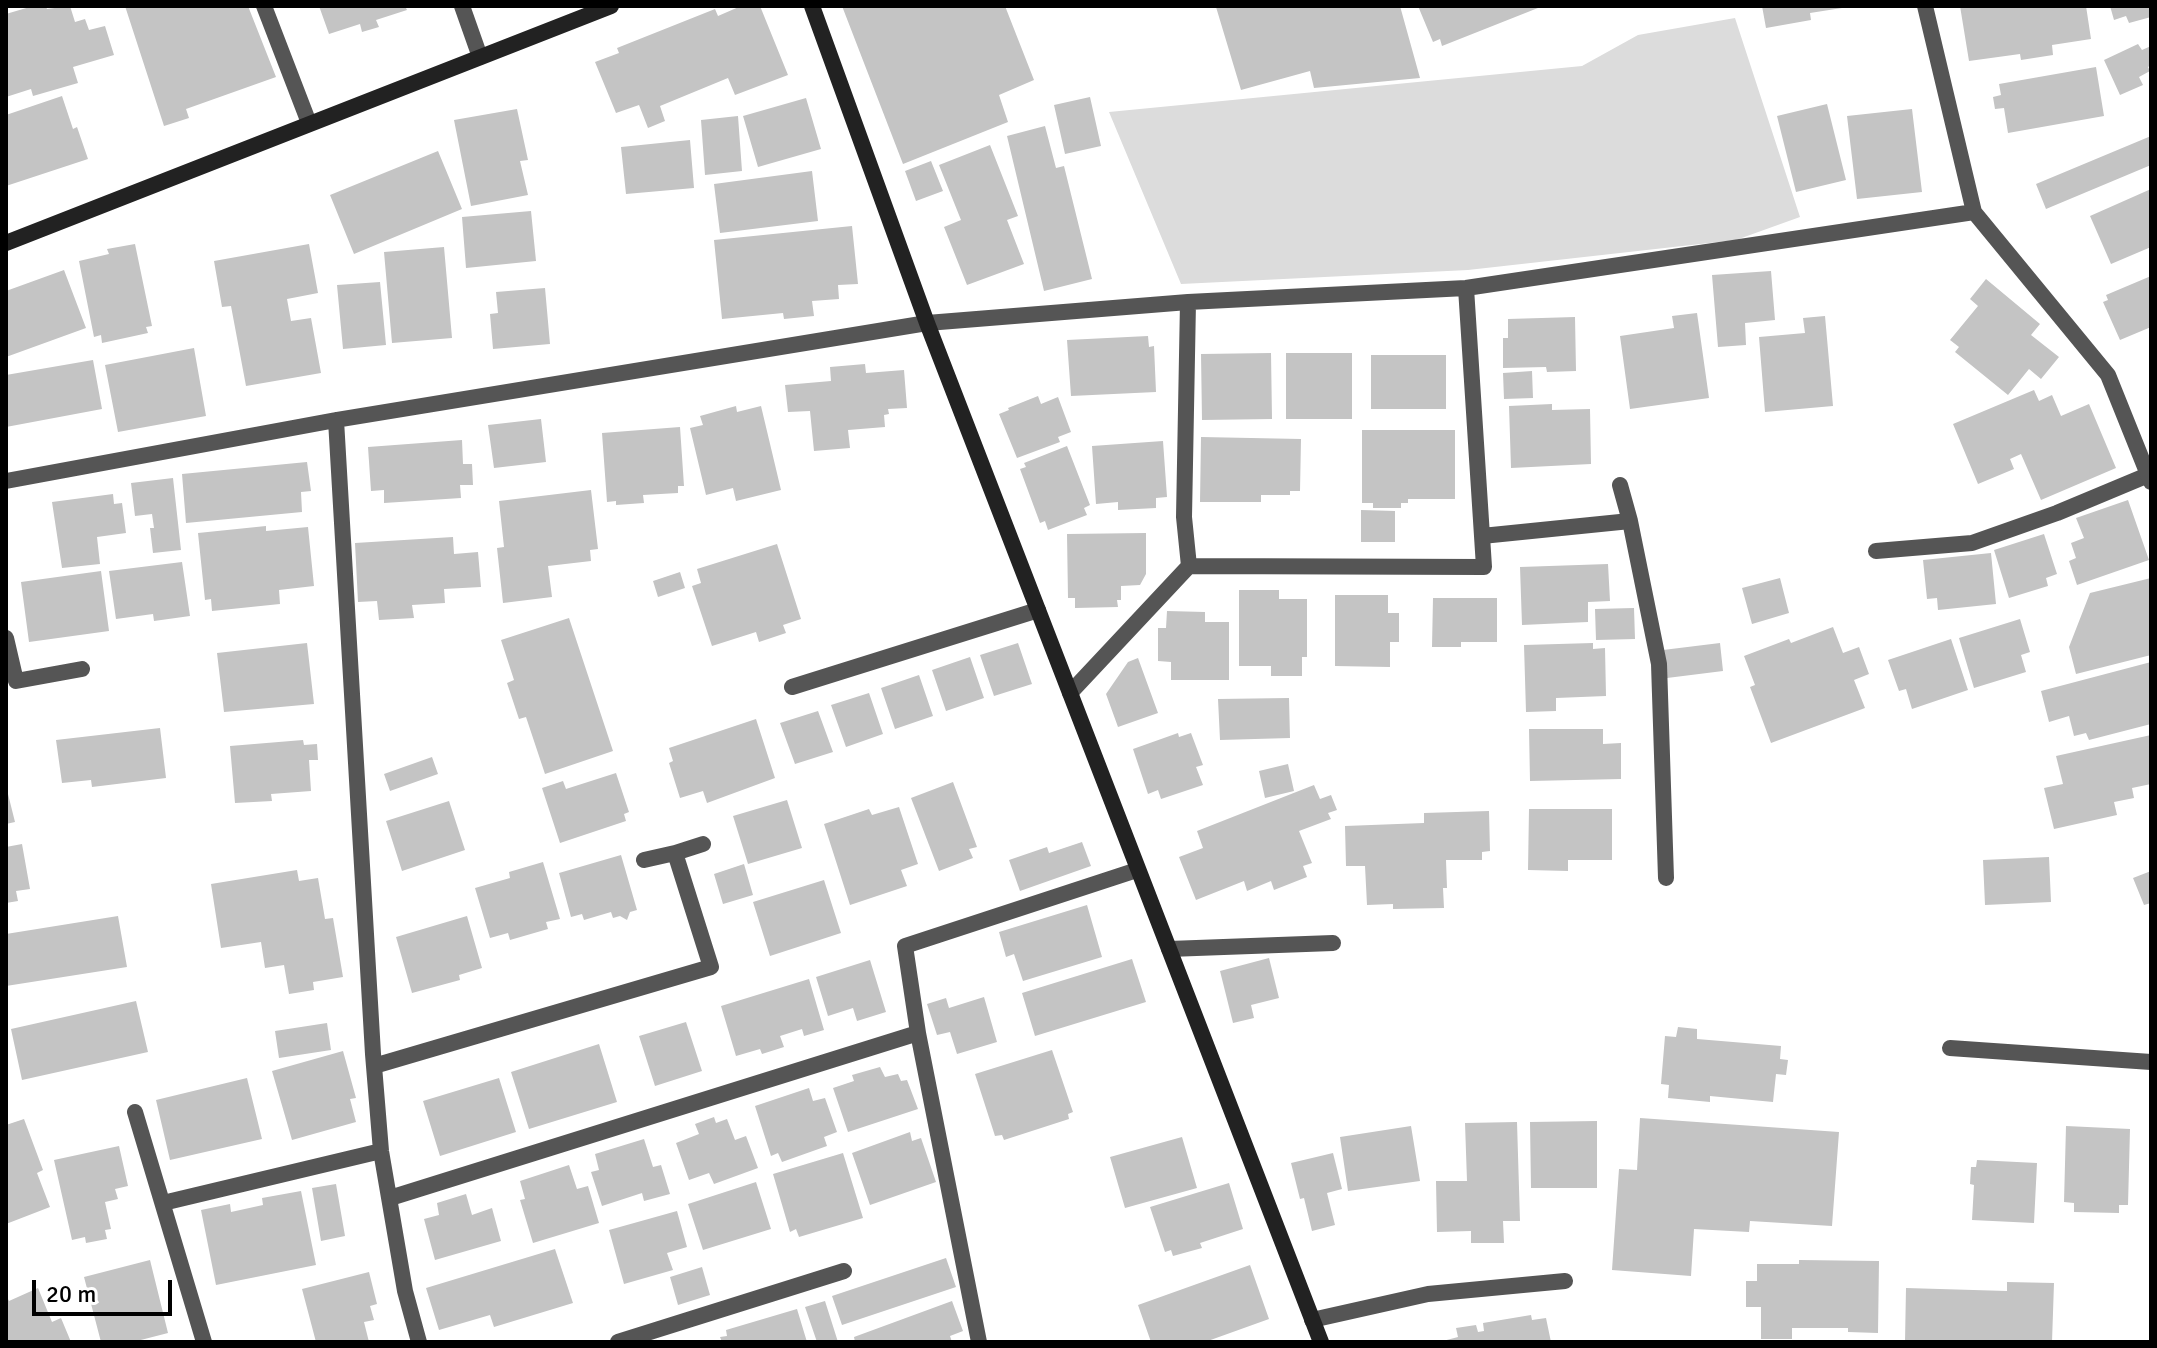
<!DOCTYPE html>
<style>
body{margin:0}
#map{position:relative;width:2157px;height:1348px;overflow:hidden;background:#fff;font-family:Signika,sans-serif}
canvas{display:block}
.frame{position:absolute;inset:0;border:8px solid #000;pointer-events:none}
.scale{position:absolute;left:32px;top:1280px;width:140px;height:36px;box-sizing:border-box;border:4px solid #000;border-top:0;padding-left:10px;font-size:24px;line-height:28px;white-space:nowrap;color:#000;-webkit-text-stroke:6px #fff;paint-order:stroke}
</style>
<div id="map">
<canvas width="2157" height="1348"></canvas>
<div class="frame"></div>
<div class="scale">20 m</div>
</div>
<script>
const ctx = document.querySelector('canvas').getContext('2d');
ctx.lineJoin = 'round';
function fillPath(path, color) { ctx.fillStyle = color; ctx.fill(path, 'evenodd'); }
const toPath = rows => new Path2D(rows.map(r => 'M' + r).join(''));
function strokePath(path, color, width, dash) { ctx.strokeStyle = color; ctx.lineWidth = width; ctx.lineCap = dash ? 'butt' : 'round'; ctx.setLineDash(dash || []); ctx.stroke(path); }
fillPath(toPath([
 [1735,18,1800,217,1736,240,1468,270,1181,284,1109,112,1582,66,1638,35]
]), '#dcdcdc');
fillPath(toPath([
 [33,6,46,6,47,9,70,6,75,22,85,19,89,30,105,26,114,55,73,67,78,83,33,96,31,89,6,97,6,14],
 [125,6,248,6,276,77,186,109,189,118,164,126],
 [319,6,405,6,407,10,376,20,379,27,362,32,360,24,329,34],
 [741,6,760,6,788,75,735,95,728,78,660,106,665,121,648,128,639,105,616,113,595,62,619,53,617,48,715,9,718,16],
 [842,6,1005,6,1034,80,999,95,1008,122,903,164],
 [1220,6,1400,6,1420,78,1314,88,1310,71,1241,90,1216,7],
 [1418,6,1543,6,1442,46,1440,39,1433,42],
 [1762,6,1842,6,1842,8,1810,13,1811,20,1766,28],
 [1960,6,2086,6,2091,39,2052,45,2053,55,2021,60,2020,54,1969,61],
 [2110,6,2151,6,2151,17,2129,23,2126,16,2114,20],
 [2138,44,2142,50,2151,46,2151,65,2148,67,2150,71,2139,77,2143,85,2120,95,2104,60],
 [2096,67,2104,116,2008,133,2004,108,1995,109,1993,97,2001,95,1999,84],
 [62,96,73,129,77,127,88,159,6,186,6,115],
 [1090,97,1101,146,1065,154,1054,105],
 [806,98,821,149,758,167,743,116],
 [1827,104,1846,180,1796,192,1777,116],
 [517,109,528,160,520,161,528,195,471,206,454,120],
 [1912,109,1922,192,1857,199,1847,116],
 [738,116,742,171,705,175,701,120],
 [1045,126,1056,168,1064,166,1092,279,1044,291,1007,136],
 [2151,136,2151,165,2046,209,2036,184],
 [690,140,694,188,626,194,621,147],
 [990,145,1018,216,1007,220,1024,264,967,285,944,227,961,220,939,165],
 [438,151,462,209,354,254,330,195],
 [931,161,943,191,916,201,905,171],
 [812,171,818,221,720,233,714,184],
 [2151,189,2151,247,2111,264,2090,216],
 [531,211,536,261,466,268,462,217],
 [852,226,858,284,838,285,839,299,812,301,814,316,784,319,783,313,722,319,714,240],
 [135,244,152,326,146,327,148,333,102,343,101,335,94,337,79,261,109,254,107,249],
 [309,244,318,293,287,299,291,321,311,318,321,373,246,386,231,306,222,307,214,261],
 [444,247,452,338,392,343,384,252],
 [64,270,86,328,6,357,6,291],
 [1771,271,1775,320,1745,323,1746,345,1718,347,1712,275],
 [2151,276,2151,327,2120,340,2103,302,2108,300,2106,295],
 [1986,279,2040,324,2031,335,2059,357,2041,379,2029,369,2008,395,1955,352,1959,347,1950,340,1978,306,1970,299],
 [380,282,386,345,343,349,337,285],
 [545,288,550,344,493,349,490,314,498,313,496,292],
 [1697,313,1709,398,1630,409,1620,336,1674,328,1672,316],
 [1825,316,1833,406,1765,412,1759,337,1805,333,1803,318],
 [1575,317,1576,371,1547,372,1546,367,1503,368,1503,338,1508,338,1508,319],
 [1148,336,1149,347,1154,346,1156,392,1071,396,1067,340],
 [194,348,206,416,118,432,105,365],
 [1271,353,1272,419,1202,420,1201,354],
 [1286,353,1352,353,1352,419,1286,419],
 [1371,355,1446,355,1446,409,1371,409],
 [93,360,102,409,6,427,6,375],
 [865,364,866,373,904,370,907,408,888,409,889,414,884,415,885,427,848,430,850,448,814,451,810,411,788,412,785,385,831,381,830,367],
 [1532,371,1533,398,1504,399,1503,373],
 [2034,390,2039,401,2052,395,2061,416,2089,404,2116,468,2041,500,2021,454,2010,459,2014,469,1978,484,1953,424],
 [1038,396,1041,404,1058,397,1071,432,1058,437,1060,442,1017,458,999,414,1009,410,1008,408],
 [1552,404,1552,410,1590,409,1591,464,1511,468,1509,406],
 [736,406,737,412,761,406,781,490,736,501,733,488,706,495,690,428,703,425,700,416],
 [541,419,546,462,494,468,488,425],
 [680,427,684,486,678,486,678,493,643,495,644,503,616,505,616,501,607,502,602,433],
 [1362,430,1455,430,1455,499,1408,499,1408,503,1401,503,1401,508,1373,508,1373,503,1362,503],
 [1201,437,1301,439,1300,491,1290,491,1290,495,1261,495,1261,502,1200,502],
 [462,440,463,464,472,464,473,485,460,485,461,498,384,503,384,490,371,491,368,447],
 [1163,441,1167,497,1156,498,1156,508,1118,510,1118,502,1096,504,1092,446],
 [1067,446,1090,505,1084,508,1087,515,1048,530,1045,521,1040,523,1020,469,1026,467,1024,463],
 [307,462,311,491,301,492,302,512,186,523,182,474],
 [173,478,181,550,153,553,150,528,154,528,152,514,135,516,131,483],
 [591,490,598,549,590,550,591,561,548,566,552,597,503,603,497,548,504,547,499,501],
 [113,494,114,504,122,503,126,533,97,537,100,564,62,568,52,502],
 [2128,500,2149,560,2077,585,2069,561,2076,558,2071,543,2084,538,2076,518],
 [1361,510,1395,511,1395,542,1361,542],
 [266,526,266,531,308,527,314,586,279,590,280,604,212,611,211,599,205,600,198,533],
 [1146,533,1146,574,1140,585,1121,586,1121,600,1117,600,1118,607,1075,608,1075,598,1068,598,1067,534],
 [2044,534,2057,574,2046,578,2048,586,2009,598,1994,550],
 [453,537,454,554,478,552,481,587,444,589,445,603,412,605,414,618,379,620,377,601,358,602,355,543],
 [777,544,801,619,783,625,786,633,759,642,756,632,712,646,692,586,701,583,697,569],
 [1991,553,1996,604,1938,610,1937,598,1927,599,1923,560],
 [182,562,190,616,154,621,153,614,116,619,109,571],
 [1608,564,1610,601,1588,602,1588,622,1522,625,1520,567],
 [101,571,109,631,29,642,21,582],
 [680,572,685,588,658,597,653,581],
 [1780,578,1789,613,1752,624,1742,588],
 [2151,578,2151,655,2076,674,2069,647,2090,593],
 [1239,590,1279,590,1279,599,1307,599,1307,657,1302,657,1302,676,1271,676,1271,666,1239,666],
 [1335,595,1388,595,1388,613,1399,613,1399,642,1390,642,1390,667,1335,666],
 [1433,598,1497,598,1497,642,1461,642,1461,647,1432,647],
 [1634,608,1635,639,1596,640,1595,609],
 [1167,611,1205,612,1205,622,1229,622,1229,680,1171,680,1171,662,1158,661,1158,628,1166,628],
 [569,618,613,751,545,774,526,717,519,719,507,683,514,680,501,640],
 [2020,619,2030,652,2021,655,2026,672,1974,688,1959,638],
 [1833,627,1843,653,1859,647,1869,674,1854,680,1865,708,1771,743,1750,687,1755,685,1744,656,1789,639,1791,643],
 [1951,639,1968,690,1912,709,1906,689,1899,691,1888,660],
 [307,643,314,704,224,712,217,653],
 [1018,643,1032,684,994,696,980,655],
 [1593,643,1593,649,1605,648,1606,696,1556,698,1556,711,1526,712,1524,645],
 [1720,643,1723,671,1667,678,1663,650],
 [970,657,984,698,946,711,932,670],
 [1138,658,1158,713,1118,727,1106,694,1128,662],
 [2151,662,2151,724,2089,740,2086,733,2074,736,2069,716,2049,722,2041,691],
 [919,675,933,716,895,729,881,688],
 [869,693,883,734,846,747,831,705],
 [1289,698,1290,738,1220,740,1218,699],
 [818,711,833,752,795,764,780,723],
 [756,719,775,778,707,803,703,791,680,798,669,763,673,761,669,748],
 [160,728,166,778,92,787,91,780,62,783,56,740],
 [1529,729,1603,729,1603,744,1621,743,1621,779,1530,781],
 [1178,733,1179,737,1191,733,1203,765,1196,767,1203,785,1161,799,1158,790,1148,794,1133,749],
 [2151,735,2151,784,2132,788,2134,798,2114,802,2117,815,2054,829,2044,788,2063,784,2056,756],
 [303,740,304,745,317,744,318,760,309,760,311,791,271,794,272,801,235,803,230,746],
 [432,757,438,774,390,791,384,774],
 [1288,764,1294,791,1265,798,1259,771],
 [616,773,629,812,624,814,626,821,560,843,542,788,563,781,566,789],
 [953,782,977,847,969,849,973,858,939,871,911,798],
 [1314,785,1320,799,1331,795,1337,810,1328,813,1331,819,1299,831,1312,863,1303,866,1307,877,1274,890,1271,881,1247,891,1244,881,1196,900,1179,857,1203,848,1197,831],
 [6,786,15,822,6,824],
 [787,800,802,848,748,864,733,816],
 [449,801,465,850,402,871,386,821],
 [899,807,918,864,901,870,907,886,850,905,824,824,869,809,872,815],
 [1529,809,1612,809,1612,860,1568,860,1568,871,1528,870],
 [1489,811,1490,851,1482,852,1482,860,1446,860,1447,888,1443,888,1444,908,1393,909,1393,904,1367,905,1365,866,1346,866,1345,826,1424,823,1424,813],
 [1082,842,1091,866,1020,891,1009,860,1047,847,1049,853],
 [22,844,30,889,16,891,18,901,6,903,6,847],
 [621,855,637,910,630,912,627,920,620,916,613,918,611,912,584,920,582,914,571,917,559,873],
 [2049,857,2051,902,1985,905,1983,860],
 [543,862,560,919,546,922,548,929,510,940,508,933,490,938,475,888,510,878,509,872],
 [744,864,753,895,723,904,714,874],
 [297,870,299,881,318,878,325,919,333,918,343,977,313,982,314,990,289,994,284,965,265,968,261,942,221,948,211,884],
 [2151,871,2151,903,2144,905,2133,878],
 [824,880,841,933,770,956,753,902],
 [1087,905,1102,957,1023,981,1014,954,1006,957,999,932],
 [118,916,127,967,6,986,6,934],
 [467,916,482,968,459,975,460,980,412,993,396,937],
 [1269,958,1279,998,1251,1005,1254,1018,1233,1023,1220,971],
 [1132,959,1146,1002,1035,1036,1022,993],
 [870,960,886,1012,857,1021,853,1008,828,1016,816,977],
 [809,979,824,1030,804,1036,802,1029,780,1036,784,1047,762,1054,760,1049,736,1056,721,1006],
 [984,997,997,1042,957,1054,950,1032,937,1035,927,1004,946,998,949,1008],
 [136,1001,148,1052,22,1080,11,1029],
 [686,1022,702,1071,655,1086,639,1036],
 [327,1023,331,1050,279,1058,275,1031],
 [1678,1027,1697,1029,1697,1039,1781,1046,1780,1059,1788,1060,1786,1075,1776,1074,1773,1102,1710,1096,1710,1102,1668,1098,1669,1085,1661,1084,1665,1036,1676,1037],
 [599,1044,617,1102,529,1129,511,1072],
 [1052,1050,1073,1112,1068,1114,1069,1119,1004,1140,1002,1135,995,1136,975,1074],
 [343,1051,356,1098,350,1099,356,1122,292,1140,272,1071],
 [880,1067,885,1077,898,1074,901,1081,907,1080,918,1109,848,1132,833,1088,854,1081,852,1075],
 [247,1078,262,1139,170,1160,156,1100],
 [499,1078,516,1132,440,1156,423,1101],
 [809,1088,813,1101,825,1098,837,1132,824,1137,827,1146,782,1162,778,1153,771,1156,755,1106],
 [714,1117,716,1123,727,1119,735,1140,746,1136,758,1168,714,1184,709,1173,689,1180,676,1143,699,1134,695,1124],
 [1640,1118,1839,1132,1832,1226,1750,1221,1749,1232,1694,1229,1691,1276,1612,1270,1619,1169,1637,1170],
 [24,1119,43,1170,37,1173,50,1207,6,1224,6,1125],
 [1597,1121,1597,1188,1531,1188,1530,1122],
 [1517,1122,1520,1221,1503,1221,1504,1243,1471,1243,1471,1231,1437,1232,1436,1181,1467,1181,1465,1123],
 [1411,1126,1420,1181,1348,1191,1340,1137],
 [2066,1126,2130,1129,2128,1205,2119,1205,2119,1213,2074,1212,2074,1203,2064,1202],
 [910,1132,912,1141,921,1138,936,1182,870,1205,852,1153],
 [1182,1137,1197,1188,1125,1208,1110,1157],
 [644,1139,653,1167,661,1165,670,1194,644,1201,642,1193,602,1206,591,1172,599,1170,595,1154],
 [119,1146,128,1186,115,1189,118,1199,105,1202,111,1229,105,1230,107,1239,86,1243,85,1237,72,1240,54,1160],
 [843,1153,863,1218,799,1237,796,1229,790,1232,773,1174],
 [1333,1153,1342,1189,1327,1193,1335,1225,1312,1231,1304,1198,1300,1199,1291,1163],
 [1977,1160,2037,1163,2034,1223,1972,1220,1974,1185,1970,1184,1971,1167,1976,1167],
 [569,1165,577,1189,588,1186,599,1223,533,1243,520,1200,525,1199,520,1181],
 [756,1182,771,1229,703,1250,688,1204],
 [1229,1183,1243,1229,1200,1243,1202,1248,1173,1256,1171,1250,1165,1252,1150,1207],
 [336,1184,345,1236,321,1241,312,1188],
 [301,1191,316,1265,216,1285,201,1210,230,1204,231,1212,263,1205,262,1198],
 [466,1194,472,1215,492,1208,501,1241,435,1260,424,1219,439,1215,437,1203],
 [677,1211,687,1247,667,1253,673,1270,624,1284,609,1230],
 [555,1249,573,1303,494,1327,490,1315,439,1330,426,1288],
 [946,1258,956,1287,842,1325,832,1296],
 [150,1260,168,1333,133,1342,101,1342,84,1277],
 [1799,1260,1879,1261,1878,1333,1848,1332,1848,1328,1792,1328,1792,1339,1761,1339,1761,1307,1746,1307,1746,1281,1757,1281,1757,1264,1799,1264],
 [1250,1265,1269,1319,1205,1342,1151,1342,1138,1305],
 [702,1267,710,1295,678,1305,670,1277],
 [369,1272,377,1304,370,1306,374,1320,364,1322,369,1342,316,1342,302,1289],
 [2007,1282,2054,1283,2052,1342,1905,1342,1906,1288,2007,1291],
 [38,1288,52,1322,61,1318,71,1342,6,1342,6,1295,9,1301],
 [825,1301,838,1342,817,1342,805,1307],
 [952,1301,963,1331,950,1336,952,1342,855,1342,854,1337],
 [797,1309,807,1342,722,1342,720,1337,727,1336,726,1330],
 [1531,1315,1532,1320,1546,1318,1551,1342,1439,1342,1458,1337,1456,1328,1476,1325,1478,1332,1484,1331,1483,1323]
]), '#c4c4c4');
strokePath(toPath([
 [1876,551,1972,543,2057,513,2148,475]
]), '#555', 16);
strokePath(toPath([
 [264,6,309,123],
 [462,6,480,57],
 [1925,6,1974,212,2108,375,2151,482],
 [336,420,373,1054,381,1151,405,1291,419,1342],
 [6,481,336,420,927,323,1188,302,1466,288,1974,212],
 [1630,521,1659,664,1666,878],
 [1482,536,1630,521,1620,485],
 [1189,566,1484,567,1466,288],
 [6,638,16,681,82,669],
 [792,687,1038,610],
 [1070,693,1189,566,1184,517,1188,302],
 [644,860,675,853],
 [1169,949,1333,943],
 [1950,1048,2151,1062],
 [374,1066,711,967,675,853,703,844],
 [135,1112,204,1342],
 [390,1198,918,1033],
 [163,1203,381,1151],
 [1312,1320,1428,1294,1565,1281],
 [618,1342,844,1271],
 [979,1342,918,1033,905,946,1137,870]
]), '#555', 16);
strokePath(toPath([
 [812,6,927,323,1321,1342],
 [6,243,611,6]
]), '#222', 16);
</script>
